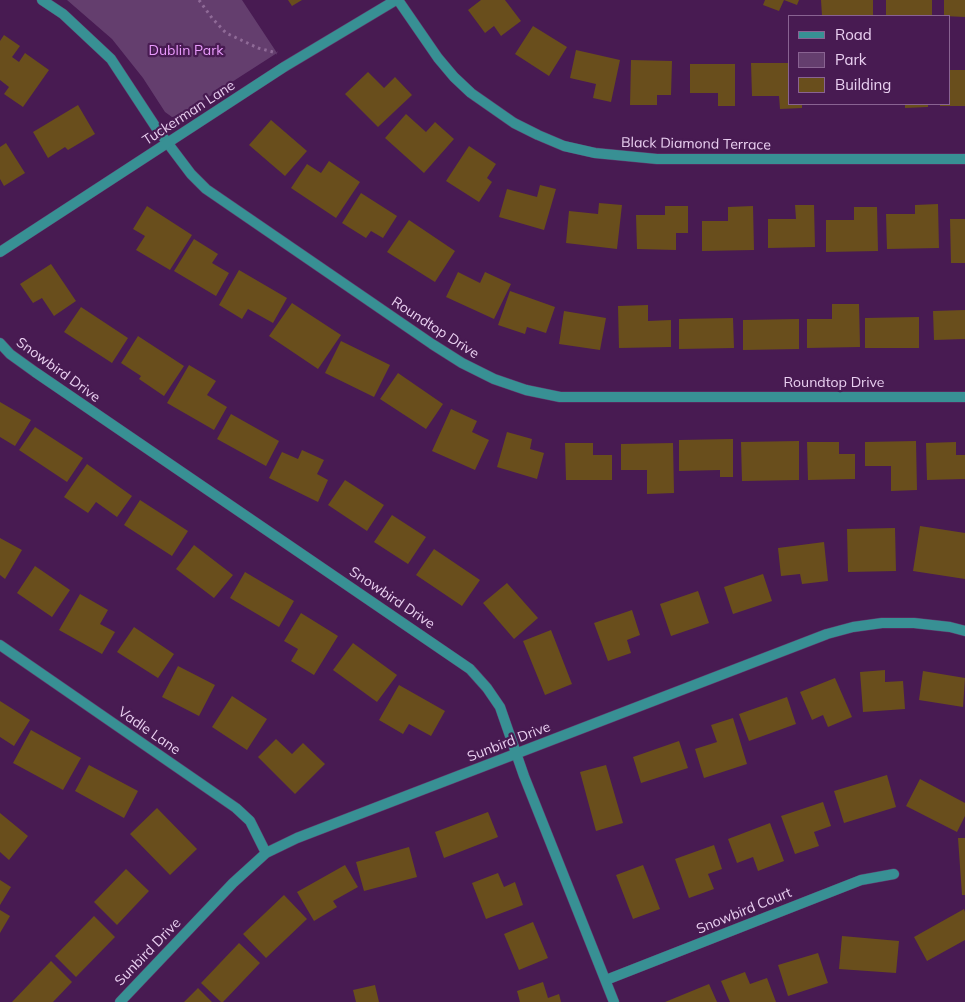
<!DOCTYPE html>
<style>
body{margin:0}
#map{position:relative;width:965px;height:1002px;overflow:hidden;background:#481b52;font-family:Mulish,sans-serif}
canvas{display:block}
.legend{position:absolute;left:788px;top:15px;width:162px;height:90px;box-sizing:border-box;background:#481b52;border:1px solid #896392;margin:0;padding:6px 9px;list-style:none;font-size:15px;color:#ead0f1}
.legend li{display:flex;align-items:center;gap:10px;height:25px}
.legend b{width:25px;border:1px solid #896392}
</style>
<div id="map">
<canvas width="965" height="1002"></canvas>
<ul class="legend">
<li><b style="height:6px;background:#389094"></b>Road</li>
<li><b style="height:14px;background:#643e6e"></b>Park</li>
<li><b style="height:14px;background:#694e1c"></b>Building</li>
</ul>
</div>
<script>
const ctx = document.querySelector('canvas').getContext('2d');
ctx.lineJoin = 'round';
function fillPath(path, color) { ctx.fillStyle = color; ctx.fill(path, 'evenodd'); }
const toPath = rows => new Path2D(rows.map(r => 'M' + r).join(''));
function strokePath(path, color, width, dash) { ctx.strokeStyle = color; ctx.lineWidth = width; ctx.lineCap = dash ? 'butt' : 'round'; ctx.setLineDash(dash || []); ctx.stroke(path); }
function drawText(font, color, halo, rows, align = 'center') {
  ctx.font = font + ' Mulish,sans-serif'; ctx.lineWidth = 4.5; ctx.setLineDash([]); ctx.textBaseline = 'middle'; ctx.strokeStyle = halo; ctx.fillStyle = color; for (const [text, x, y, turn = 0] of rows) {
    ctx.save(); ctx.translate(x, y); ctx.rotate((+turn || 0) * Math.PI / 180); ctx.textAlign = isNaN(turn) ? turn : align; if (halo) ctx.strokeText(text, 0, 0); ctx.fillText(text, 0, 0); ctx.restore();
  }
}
fillPath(toPath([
 [67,0,242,0,277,53,179,116,172,117,165,112,143,78,112,39]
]), '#643e6e');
fillPath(toPath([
 [288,0,302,0,292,6],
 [481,0,505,0,521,21,501,36,494,26,485,33,468,10],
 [765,0,799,0,797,5,784,0,779,11,763,5],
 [821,0,873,0,873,16,822,16],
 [886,0,932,0,932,16,886,16],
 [944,0,965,0,965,17,944,16],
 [533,26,567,47,549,76,515,54],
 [4,35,20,46,12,57,19,62,25,53,49,70,23,107,4,94,9,87,0,80,0,41],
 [576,50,620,60,611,102,593,98,596,84,570,78],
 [631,60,672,61,671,95,657,95,657,105,630,105],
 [751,63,789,63,789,104,802,104,802,108,780,109,779,96,752,96],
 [690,64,735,64,735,106,718,106,718,93,690,93],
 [949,70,965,70,965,106,940,106,940,104,949,104],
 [368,72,384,88,395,77,412,95,378,127,345,94],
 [905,104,928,104,928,107,905,108],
 [78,105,95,134,68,150,65,147,48,158,33,132],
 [406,114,426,132,435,122,454,139,424,173,385,138],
 [271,120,307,151,285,176,249,145],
 [6,143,25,173,4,186,0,179,0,147],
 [469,146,496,164,487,178,492,182,479,202,446,181],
 [329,161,360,182,336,218,291,188,307,164,321,173],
 [540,185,556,189,544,230,499,217,507,189,537,197],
 [361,193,397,216,383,238,371,231,366,238,342,223],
 [599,203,622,205,617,249,566,243,569,211,598,214],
 [938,204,939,248,887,249,886,214,915,214,915,205],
 [795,205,814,205,815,247,768,248,768,219,796,219],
 [147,206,192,235,170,270,136,250,145,236,133,229],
 [665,206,688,206,688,233,676,233,676,250,637,249,636,215,665,215],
 [753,206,754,250,702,251,702,221,728,221,728,207],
 [854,207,877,207,878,251,826,252,826,220,854,220],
 [950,219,965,219,965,263,951,263],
 [409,220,455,251,435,282,387,252],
 [194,239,218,254,212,263,229,273,216,296,174,271],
 [51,264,76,301,54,316,42,298,33,303,20,284],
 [239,270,287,298,273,323,248,309,242,319,219,305],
 [458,272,480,283,485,272,511,284,494,319,446,297],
 [510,291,555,307,546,333,527,327,525,334,498,325],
 [292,303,341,335,318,369,269,336],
 [832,304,859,304,860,347,807,348,807,319,832,319],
 [648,305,648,321,671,320,671,347,619,348,618,306],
 [81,307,128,338,112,363,64,332],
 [965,310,965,339,934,340,933,311],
 [564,311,606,318,600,350,559,344],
 [919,317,919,348,865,348,865,318],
 [733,318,734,348,679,349,679,319],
 [799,319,799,349,743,350,743,320],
 [138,336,184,366,164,396,139,379,141,376,121,363],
 [341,341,390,365,374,397,325,373],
 [189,365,216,381,207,395,227,407,214,430,167,403],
 [398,373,443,404,426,429,380,399],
 [0,402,31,420,15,446,0,437],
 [451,409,477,421,472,432,489,440,475,470,432,451],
 [231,414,279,441,266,466,217,439],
 [35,427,83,458,67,482,19,450],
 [507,432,532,439,530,449,544,453,537,479,497,467],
 [733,439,733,477,720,477,720,470,679,471,679,440],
 [799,441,799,480,742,481,741,442],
 [916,441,917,490,891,491,891,466,865,466,865,442],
 [807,442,839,442,839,454,855,454,855,479,808,480],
 [956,442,956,455,965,455,965,479,927,480,926,443],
 [565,443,593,443,593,455,612,455,612,480,566,480],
 [673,443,674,493,647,494,647,470,621,470,621,444],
 [302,450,324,460,317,474,328,480,318,502,269,478,282,452,298,459],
 [87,464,132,496,117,517,96,502,88,513,64,497],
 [345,480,384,505,367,531,328,505],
 [140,500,188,531,172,556,124,525],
 [392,515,426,537,408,564,374,542],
 [920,526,965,533,965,579,913,571],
 [895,528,896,571,848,572,847,529],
 [0,538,22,550,5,579,0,575],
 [824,542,828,581,802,584,800,574,781,576,778,548],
 [194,545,233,575,214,598,176,569],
 [434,549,480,580,462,606,416,575],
 [35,566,70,590,52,617,17,593],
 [245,572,294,601,279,627,230,598],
 [763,574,772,601,733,614,724,587],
 [507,583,538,618,514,639,483,603],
 [698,591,709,623,671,636,660,604],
 [80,594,108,610,100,624,115,632,102,654,59,630],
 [632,610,640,635,627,640,631,653,608,661,594,623],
 [301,613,338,636,314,675,291,661,298,649,284,641],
 [134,627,174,654,158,678,117,652],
 [551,630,572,684,545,695,523,641],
 [353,643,397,675,377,702,333,670],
 [178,666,215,685,199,716,162,697],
 [885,670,885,682,903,681,905,709,863,712,860,672],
 [923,671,965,678,963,707,919,700],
 [835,678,852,717,828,727,823,715,812,720,800,692],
 [399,685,445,711,431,736,409,724,403,734,379,720],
 [232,696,267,719,247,750,212,727],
 [787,697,796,724,749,741,739,714],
 [0,701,30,720,14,746,0,737],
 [733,718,747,764,704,778,695,749,717,742,711,725],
 [31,730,81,758,63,790,13,763],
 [276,739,292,754,303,743,325,764,295,794,258,757],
 [679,741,688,768,641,783,633,757],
 [89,765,138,791,124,818,75,791],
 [606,765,623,823,596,831,580,772],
 [887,775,896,807,844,823,834,791],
 [920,779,965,803,965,816,957,832,906,806],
 [823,802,831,826,814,832,819,846,795,854,781,816],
 [157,808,197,849,170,875,130,834],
 [488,812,498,837,444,858,435,832],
 [0,813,28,836,9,860,0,852],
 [770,823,784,861,758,871,753,857,737,863,728,839],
 [958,838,965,838,965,895,962,895],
 [714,845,722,869,708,874,714,889,689,898,675,859],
 [409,847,417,877,364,891,356,862],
 [345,865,358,887,333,901,337,907,314,921,297,892],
 [643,865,660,909,633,919,616,875],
 [126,869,149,891,117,925,94,902],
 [498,873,504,887,515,882,523,905,486,919,472,883],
 [0,880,11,887,0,905],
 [284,895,307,919,266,958,243,934],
 [964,909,965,912,965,940,927,961,914,937],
 [0,910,10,916,0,933],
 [94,916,115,937,76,977,55,956],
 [533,922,548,958,519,970,504,934],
 [842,936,899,941,896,973,839,969],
 [239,943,260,963,223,1002,221,1002,201,983],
 [818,953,828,983,788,996,778,965],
 [51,961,72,982,53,1002,12,1002],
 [745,972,750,984,767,978,776,1002,730,1002,721,981],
 [543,982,548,998,559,994,561,1002,520,1002,517,991],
 [709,984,717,1002,665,1002],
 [375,985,379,1002,356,1002,353,990],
 [198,988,212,1002,184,1002]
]), '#694e1c');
const minor = toPath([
 [42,0,63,14,111,59,157,129,191,174,206,189,432,344,462,363,494,379,526,390,560,397,965,397],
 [398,0,438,58,454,77,471,93,514,123,538,135,564,146,595,153,657,159,965,159],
 [0,343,10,354,35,372,470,669,487,688,500,707,524,776,614,1002],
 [0,645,236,808,250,821,266,853],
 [606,980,861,880,894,874],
 [120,1002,233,883,266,853,297,838,827,634,853,627,882,623,914,623,950,627,965,631]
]);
const tertiary = toPath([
 [0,252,284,67,396,0]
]);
strokePath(minor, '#62386b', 11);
strokePath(tertiary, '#62386b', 11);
strokePath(toPath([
 [199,0,212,18,226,33,258,48,277,53]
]), '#8f6a97', 3, [2.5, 4]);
strokePath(minor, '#389094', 10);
strokePath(tertiary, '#389094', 10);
drawText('14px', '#ea9cfd', '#481b52', [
 ["Dublin Park",186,51]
]);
drawText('14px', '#ead0f1', '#481b52', [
 ["Tuckerman Lane",189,113,-33],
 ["Black Diamond Terrace",696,144,1],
 ["Roundtop Drive",435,328,33],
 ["Snowbird Drive",58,370,36],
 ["Roundtop Drive",834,383],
 ["Snowbird Drive",392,598,34],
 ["Vadle Lane",149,731,35],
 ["Sunbird Drive",509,742,-21],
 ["Snowbird Court",744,911,-22],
 ["Sunbird Drive",148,952,-46]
]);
</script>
